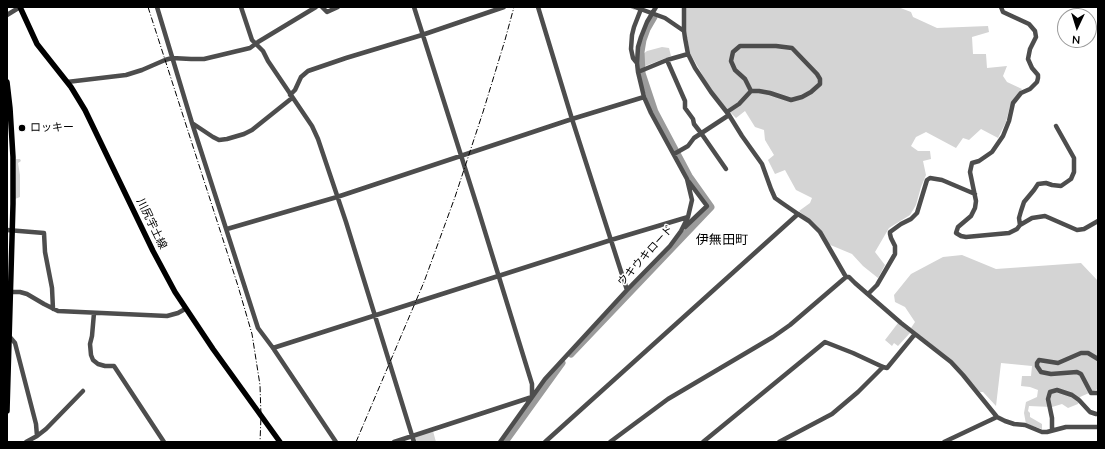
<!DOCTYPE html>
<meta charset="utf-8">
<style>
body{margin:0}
#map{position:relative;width:1105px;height:449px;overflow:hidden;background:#fff;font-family:"Nunito Sans",sans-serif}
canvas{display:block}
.frame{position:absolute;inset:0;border:8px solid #000;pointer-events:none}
.north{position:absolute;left:1057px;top:8px;width:40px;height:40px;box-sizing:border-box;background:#fff;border:1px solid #999;border-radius:50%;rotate:184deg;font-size:11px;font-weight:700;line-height:16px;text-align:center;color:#000}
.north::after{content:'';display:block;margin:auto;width:14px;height:18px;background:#000;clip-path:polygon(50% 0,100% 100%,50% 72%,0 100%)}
</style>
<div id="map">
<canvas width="1105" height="449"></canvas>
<div class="frame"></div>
<div class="north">N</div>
</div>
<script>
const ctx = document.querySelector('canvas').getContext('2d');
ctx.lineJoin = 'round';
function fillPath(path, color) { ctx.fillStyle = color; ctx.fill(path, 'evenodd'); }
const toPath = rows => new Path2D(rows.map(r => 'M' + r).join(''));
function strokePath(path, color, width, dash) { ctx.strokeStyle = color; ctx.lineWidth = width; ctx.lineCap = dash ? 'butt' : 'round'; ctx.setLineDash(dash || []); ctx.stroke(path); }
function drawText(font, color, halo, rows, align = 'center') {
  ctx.font = font + ' "Nunito Sans","Noto Sans JP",sans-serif'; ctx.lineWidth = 3; ctx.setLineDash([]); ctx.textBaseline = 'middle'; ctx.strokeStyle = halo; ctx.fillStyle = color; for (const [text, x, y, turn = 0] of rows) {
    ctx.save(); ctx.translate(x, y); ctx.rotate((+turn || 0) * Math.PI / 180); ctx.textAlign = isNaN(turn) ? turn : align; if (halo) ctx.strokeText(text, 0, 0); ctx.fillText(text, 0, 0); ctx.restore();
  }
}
fillPath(toPath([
 [686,7,898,7,911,12,913,17,937,28,988,26,989,32,972,37,973,54,986,54,987,68,1007,66,1003,76,1007,82,1022,89,1010,106,1006,122,998,138,981,129,969,140,963,138,956,148,926,132,916,137,911,146,918,151,930,151,931,159,923,161,926,175,921,187,916,205,910,215,889,228,875,252,885,265,878,278,863,266,852,254,828,244,817,226,799,211,810,203,812,198,796,190,785,170,775,174,768,160,774,155,765,140,764,130,755,127,745,111,736,118,724,106,711,90,690,53,686,32],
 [662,47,669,48,671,56,640,68,640,57,643,54,647,51],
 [16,159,20,159,21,161,18,163,20,175,20,197,15,199],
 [962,255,996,269,1081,263,1098,281,1098,389,1080,397,1078,404,1068,408,1062,404,1052,407,1029,406,1028,411,1030,413,1030,417,1042,424,1042,429,1026,424,1024,413,1026,402,1037,397,1038,390,1030,387,1021,386,1022,376,1031,376,1032,366,1001,363,996,406,983,392,980,392,952,361,911,328,915,322,905,307,895,302,894,295,911,274,943,257],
 [898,323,910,333,898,346,894,343,892,346,885,340],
 [433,431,436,442,416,442,414,437]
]), '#d4d4d4');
strokePath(toPath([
 [629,7,634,9]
]), '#9b9b9b', 1);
strokePath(toPath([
 [571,354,711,207,689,176,655,112,642,73,641,52,643,40,647,29,654,17],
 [505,442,562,363]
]), '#9b9b9b', 7);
strokePath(toPath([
 [157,7,192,123,258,328,273,348,336,442],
 [241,7,252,40,263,51,268,61,312,126,318,139,346,222,414,442],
 [322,7,327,12,338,7],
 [538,7,572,119,627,290],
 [635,7,665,18,684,31],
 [684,7,684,31,685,38,688,54,695,68,711,92,729,115,742,136,762,164,771,189,775,198,782,203,798,214,809,221,820,232,846,277,849,277,855,283,901,323,951,362,963,375,997,417,1005,421,1014,424,1025,425,1042,432,1047,432,1066,427,1098,427],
 [1001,7,1003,12,1029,24,1035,31,1036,37,1030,49,1028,59,1032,68,1038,75,1038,78,1037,82,1030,89,1021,93,1013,103,1009,121,1003,136,992,152,979,161,972,163,970,172,976,201,975,208,971,216,958,227,956,233,961,236,966,237,1009,233,1017,229,1020,225,1032,218,1045,216,1077,230,1084,229,1098,221],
 [7,15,20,7],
 [667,60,685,101,685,108,693,119,694,124,701,133,726,169],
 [637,63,633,58,631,49,632,35,634,27,641,9],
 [638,72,667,60,688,54],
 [67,82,126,75,142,70,165,60,172,58,191,59,204,59,250,48,258,42,316,7],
 [290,95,295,90,301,77,308,71,346,58,422,35,504,7],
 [727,112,739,104,751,91,745,79,735,70,731,61,733,52,740,46,776,46,792,48,817,74,820,79,820,84,811,92,802,97,791,100,770,93,759,91,751,91],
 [192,123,213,137,219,140,227,139,244,134,252,130,292,98],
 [674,154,688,146,694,138,729,115],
 [1020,225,1019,218,1021,211,1024,202,1034,190,1038,184,1046,183,1052,185,1061,186,1071,179,1074,172,1074,158,1056,126],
 [685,227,707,206,689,182],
 [227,229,337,197,572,119,644,97],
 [7,230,44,233,45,252,52,288,53,309],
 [7,292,20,292,27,294,44,304,58,311,167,316,178,313,185,309],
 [868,294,877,285,895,254,895,246,891,238,890,234,890,232,901,224,911,219,917,213,927,180,930,178,942,180,975,194],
 [94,313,92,336,90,344,91,355,93,360,98,364,105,366,114,366,164,442],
 [9,336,15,343,36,424,37,436],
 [273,348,611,240,688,217],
 [1098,359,1088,353,1081,353,1058,363,1039,360,1037,363,1037,366,1041,372,1051,374,1077,372,1081,374,1091,393,1098,393],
 [1052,430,1052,418,1048,399,1050,392,1057,390,1072,395,1079,400,1090,412,1096,414,1098,414],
 [26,442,37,436,46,429,83,391],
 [394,442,532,397,532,384,478,209,414,7],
 [500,442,545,379,627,290,670,246,681,231,688,217,692,200,687,179,651,113,644,97,638,72,637,63,638,47,641,37,647,22,656,7],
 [545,442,798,214],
 [610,442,668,399,773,337,790,325,846,277],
 [703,442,825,342,853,353,883,367,887,368,915,334],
 [779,442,832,414,858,392,883,367],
 [944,442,997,417]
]), '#4d4d4d', 4.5);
strokePath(toPath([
 [20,7,37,44,71,87,85,110,153,251,175,292,213,349,280,442],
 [7,82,10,108,13,157,13,204,7,411]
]), '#000', 5.5);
strokePath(toPath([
 [148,7,238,286,252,334,260,385,261,416,260,442],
 [356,442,424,282,455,197,483,112,505,40,514,7]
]), '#000', 1, [6, 2, 1, 2]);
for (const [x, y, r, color] of [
 [22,128,4,"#000"]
]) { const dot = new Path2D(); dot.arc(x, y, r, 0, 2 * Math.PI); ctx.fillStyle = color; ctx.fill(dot); strokePath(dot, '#fff', 1.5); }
drawText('11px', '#000', '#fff', [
 ["ロッキー",30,128]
], 'left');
drawText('11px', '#000', '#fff', [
 ["川尻宇土線",151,224,64],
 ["ウキウキロード",646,256,-48]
]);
drawText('13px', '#000', '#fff', [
 ["伊無田町",722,241]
]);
</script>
